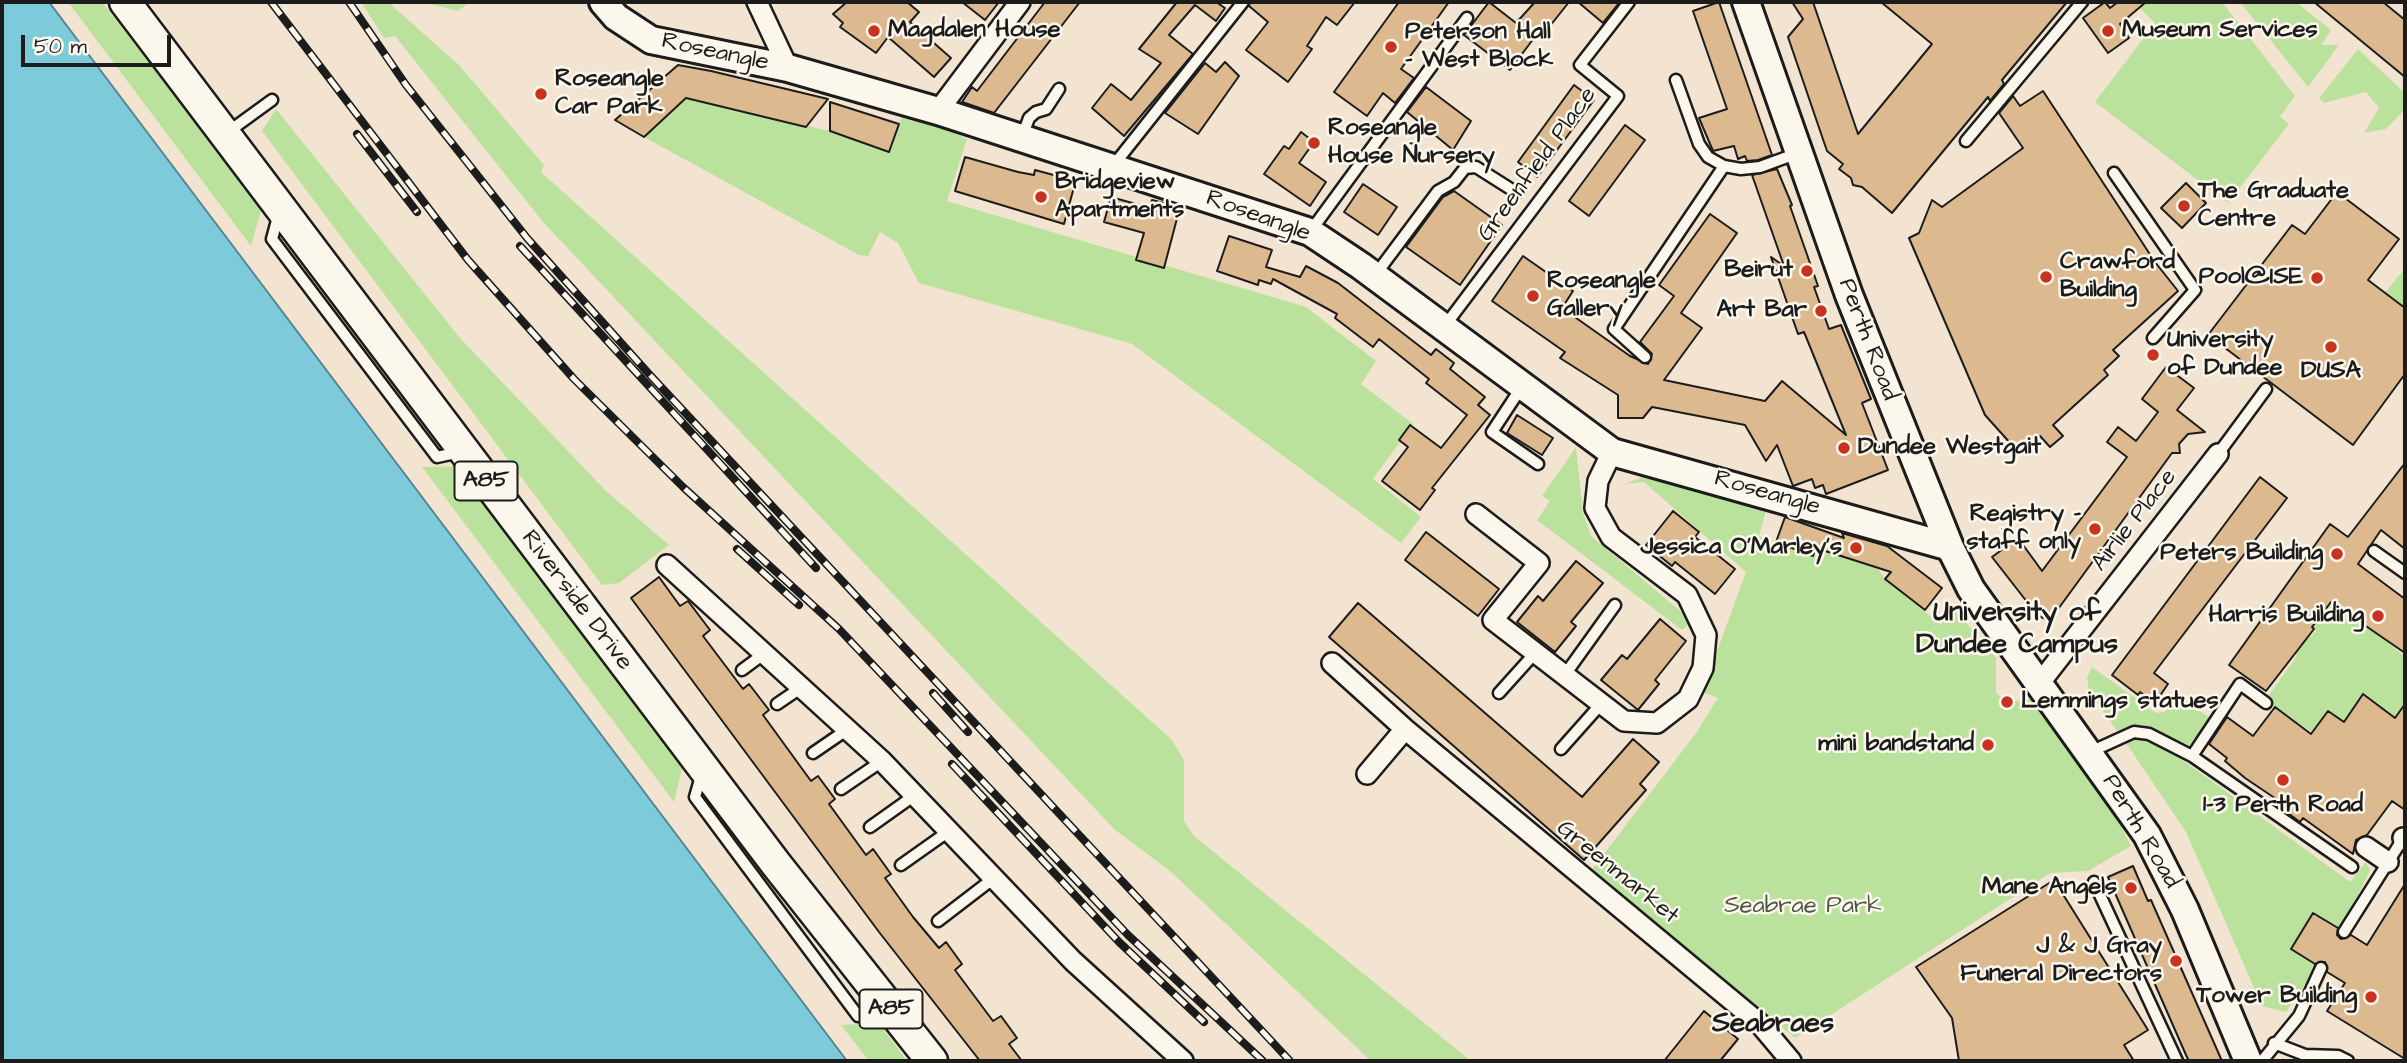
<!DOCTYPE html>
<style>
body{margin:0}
#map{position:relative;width:2407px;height:1063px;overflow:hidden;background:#f2e4d0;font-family:"Architects Daughter",sans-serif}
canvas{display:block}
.frame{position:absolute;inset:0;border:4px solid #1c1c1c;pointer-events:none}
.scale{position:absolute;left:21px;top:35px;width:150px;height:32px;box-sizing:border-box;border:4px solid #1c1c1c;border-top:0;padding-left:9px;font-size:21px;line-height:24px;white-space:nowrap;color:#1c1c1c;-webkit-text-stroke:5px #fbf7ec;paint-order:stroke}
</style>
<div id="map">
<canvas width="2407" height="1063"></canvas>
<div class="frame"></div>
<div class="scale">50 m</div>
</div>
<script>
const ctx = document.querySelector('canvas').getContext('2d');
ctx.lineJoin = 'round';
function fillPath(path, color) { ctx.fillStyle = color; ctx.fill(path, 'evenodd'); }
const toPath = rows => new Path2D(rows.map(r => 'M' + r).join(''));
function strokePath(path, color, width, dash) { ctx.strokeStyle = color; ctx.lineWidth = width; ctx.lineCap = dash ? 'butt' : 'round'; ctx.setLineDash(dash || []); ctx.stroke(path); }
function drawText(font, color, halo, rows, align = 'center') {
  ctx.font = font + ' "Architects Daughter",sans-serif'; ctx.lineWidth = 5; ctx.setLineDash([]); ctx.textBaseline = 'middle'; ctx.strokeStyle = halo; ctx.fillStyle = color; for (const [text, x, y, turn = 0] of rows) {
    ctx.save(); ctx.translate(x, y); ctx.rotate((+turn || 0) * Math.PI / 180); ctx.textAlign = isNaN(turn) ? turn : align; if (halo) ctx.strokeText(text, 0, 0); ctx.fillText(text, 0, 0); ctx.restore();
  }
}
fillPath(toPath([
 [68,2,102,2,262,207,251,246],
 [361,2,388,2,459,65,544,165,541,172,1172,740,1184,760,1184,821,1194,836,1471,1061,1371,1061,1170,871,1114,829,543,222,395,36,384,38],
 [422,2,470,2,458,11],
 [2133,2,2222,2,2295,96,2280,117,2289,124,2228,203,2095,102,2155,23],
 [2240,2,2296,2,2331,30,2321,45,2339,45,2308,87],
 [2358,49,2405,93,2405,109,2386,129,2364,133,2379,108,2366,92,2324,103,2319,98],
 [689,99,830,131,889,152,904,111,930,120,967,139,947,201,1306,307,1376,361,1361,384,1413,424,1373,479,1421,517,1401,543,1132,344,919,283,898,243,880,232,868,256,859,255,644,137,681,102],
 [276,109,460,338,606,491,669,545,619,583,602,585,262,131],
 [2405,268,2405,308,2385,293],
 [1576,447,1583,513,1591,536,1692,621,1682,630,1537,520,1550,501,1542,496],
 [462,466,683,764,674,802,422,467],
 [1646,476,1767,507,1759,536,1813,556,1827,551,1878,568,1885,579,1941,625,1950,605,1996,657,1996,693,2007,702,2031,699,2118,820,2131,846,2088,871,2050,873,1795,1038,1591,871,1696,733,1718,698,1702,692,1746,572,1644,482,1624,484],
 [2330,604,2363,625,2365,623,2405,657,2405,704,2395,718,2363,694,2344,722,2328,711,2312,732,2255,694,2269,695,2297,656,2294,652,2316,631,2312,627],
 [2092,667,2156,713,2165,712,2178,695,2211,719,2189,745,2149,728,2134,726,2117,731,2089,691,2087,678],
 [2138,739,2151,741,2169,750,2350,882,2366,862,2370,871,2340,929,2313,913,2291,949,2318,966,2286,1012,2262,1006,2186,832,2126,743],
 [879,1023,907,1061,869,1061,841,1025]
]), '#bbe29d');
const water = toPath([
 [2,2,49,2,847,1061,2,1061,2,2]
]);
fillPath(water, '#7ccada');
strokePath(water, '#56848e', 2);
const building = toPath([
 [847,2,907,2,919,12,910,22,951,58,934,77,888,37,876,53,840,27,843,23,833,14,847,2],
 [962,2,999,2,985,20,962,2],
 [1045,2,1080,2,994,113,962,102,972,87,977,91,1045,2],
 [1177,2,1216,2,1225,8,1216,21,1195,5,1169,35,1193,54,1124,136,1092,108,1111,84,1131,100,1161,63,1139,49,1177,2],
 [1250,2,1355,2,1337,25,1326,17,1307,46,1312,49,1288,82,1246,50,1268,22,1249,6,1250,2],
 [1399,2,1449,2,1401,69,1414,78,1395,103,1383,93,1367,116,1334,92,1399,2],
 [1489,2,1516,23,1535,2,1569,2,1550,26,1546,22,1510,70,1464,35,1489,2],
 [1578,2,1620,2,1603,23,1578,2],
 [1719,2,1772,155,1758,160,1747,161,1745,156,1738,159,1734,146,1713,151,1699,118,1727,109,1693,11,1719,2],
 [1792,2,1813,2,1858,134,1932,44,1881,2,2067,2,2002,80,2004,84,1990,101,1988,97,1892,213,1862,187,1853,185,1851,178,1839,169,1843,164,1827,151,1788,37,1803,19,1792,2],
 [2105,2,2110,8,2118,2,2146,2,2120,24,2129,38,2108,53,2083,18,2105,2],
 [2314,2,2383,2,2405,20,2405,77,2314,2],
 [1225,62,1239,76,1198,134,1165,113,1205,63,1216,72,1225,62],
 [678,65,711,71,828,99,806,127,686,98,644,137,615,120,678,65],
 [1574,85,1594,100,1537,177,1518,162,1574,85],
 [1426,87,1471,121,1453,150,1407,112,1426,87],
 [2043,91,2155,262,2178,291,2113,350,2119,356,2104,370,2108,375,2053,425,2063,436,2050,447,2040,436,2020,454,1985,415,1909,238,1919,233,1932,200,1942,207,2023,148,1999,113,2013,96,2020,106,2043,91],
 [830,102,899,124,889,152,830,131,830,102],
 [1625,125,1645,140,1589,216,1569,201,1625,125],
 [1301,132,1314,142,1299,163,1326,182,1310,206,1264,174,1284,146,1289,149,1301,132],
 [965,157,1018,172,1034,175,1035,170,1061,177,1060,183,1074,187,1064,224,955,191,965,157],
 [1777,169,1792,205,1790,206,1818,286,1814,287,1829,329,1841,325,1871,399,1862,403,1888,470,1826,494,1823,485,1815,488,1812,479,1793,486,1777,445,1766,461,1745,425,1652,407,1643,418,1618,418,1618,395,1560,358,1565,352,1492,301,1523,256,1573,291,1562,308,1630,356,1648,364,1652,354,1640,342,1674,296,1659,285,1710,214,1737,233,1681,313,1702,328,1664,380,1765,401,1782,381,1846,435,1804,332,1798,334,1771,257,1784,266,1752,175,1777,169],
 [2186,183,2206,203,2182,228,2161,208,2186,183],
 [1363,184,1397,207,1378,235,1344,212,1363,184],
 [1454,191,1502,225,1460,285,1406,247,1443,197,1454,191],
 [2337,192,2399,239,2368,280,2405,308,2405,374,2353,445,2208,335,2292,225,2305,234,2337,192],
 [1111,197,1150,208,1152,200,1180,207,1164,268,1136,260,1144,233,1104,222,1111,197],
 [1229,236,1272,250,1266,267,1300,277,1306,266,1338,283,1431,355,1436,349,1454,363,1450,369,1485,397,1478,405,1490,415,1432,488,1435,490,1420,510,1382,481,1408,447,1399,440,1410,425,1441,448,1467,415,1426,383,1429,379,1379,339,1373,347,1335,318,1337,314,1273,279,1271,284,1259,280,1258,285,1217,271,1229,236],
 [2166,367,2194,388,2177,410,2205,432,2188,434,2179,444,2180,453,2172,453,2053,616,2046,619,2038,616,1992,557,2018,538,2042,571,2127,457,2107,442,2118,427,2136,441,2158,412,2142,399,2166,367],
 [1517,415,1553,438,1542,455,1507,433,1517,415],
 [2405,463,2405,549,2381,530,2358,564,2405,599,2405,653,2331,602,2312,627,2314,629,2266,691,2229,665,2330,524,2348,537,2405,463],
 [2260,477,2287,498,2154,673,2168,684,2155,703,2140,692,2138,695,2112,675,2260,477],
 [1673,511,1699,532,1695,537,1735,569,1715,594,1675,562,1672,566,1646,545,1673,511],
 [1785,517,1844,538,1842,533,1887,546,1942,588,1925,610,1885,579,1891,572,1816,548,1813,556,1776,542,1785,517],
 [1426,532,1499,589,1478,616,1405,560,1426,532],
 [1576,561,1603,583,1571,622,1576,626,1555,652,1517,622,1538,596,1543,601,1576,561],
 [659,577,680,606,688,601,710,630,703,636,743,689,749,684,769,710,763,715,811,781,818,776,835,799,829,804,866,855,873,849,891,874,885,878,913,917,939,948,946,942,962,964,955,970,993,1021,1001,1016,1017,1038,1009,1044,1022,1061,980,1061,879,932,631,598,659,577],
 [1358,603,1582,797,1633,739,1659,762,1640,784,1646,790,1584,860,1329,637,1358,603],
 [1660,619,1686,641,1655,680,1659,684,1638,710,1601,680,1622,655,1627,659,1660,619],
 [2363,694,2395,718,2405,704,2405,810,2392,801,2367,835,2356,840,2353,854,2303,818,2300,822,2285,811,2288,807,2245,778,2225,761,2227,758,2209,744,2227,717,2253,736,2275,707,2311,734,2328,711,2344,722,2363,694],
 [2133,866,2148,901,2151,900,2222,1061,2189,1061,2186,1055,2108,877,2133,866],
 [2054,880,2148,1030,2124,1045,2134,1061,1959,1061,1952,1018,1916,967,2054,880],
 [2405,884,2405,1059,2327,1011,2345,983,2327,972,2325,962,2315,964,2291,949,2313,913,2338,928,2337,935,2341,939,2351,935,2367,945,2405,884],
 [1704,1011,1738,1039,1720,1061,1664,1061,1704,1011]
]);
fillPath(building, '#dcb98e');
strokePath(building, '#1c1c1c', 2);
const lane = toPath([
 [1676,80,1699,144,1708,157,1724,166,1741,169,1760,167,1798,153],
 [228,132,272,100],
 [1022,137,1029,118,1036,112,1046,109,1059,89],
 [1966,141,2082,2],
 [1113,166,1243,2],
 [2114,173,2195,290,2153,338],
 [279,213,272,239,437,457,460,452],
 [1310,232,1467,18],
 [1376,274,1438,191,1454,182,1465,168,1476,167,1517,193],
 [1444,327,1618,96,1580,65,1629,2],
 [1645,357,1614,329,1724,166],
 [1521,388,1492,432,1538,464],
 [2218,454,2266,389],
 [2374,551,2405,573],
 [742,670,765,653],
 [1564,676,1615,605],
 [1499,693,1535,653],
 [777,704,802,687],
 [1561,749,1601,704],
 [2090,752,2134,732,2149,734,2192,756,2352,867],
 [813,753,848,729],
 [2192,756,2240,684,2266,703],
 [701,776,695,797,858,1016,886,1010],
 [841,789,882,761],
 [870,827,915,795],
 [901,865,949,831],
 [2094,882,2177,1061],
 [938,921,994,878],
 [2344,932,2404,837],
 [2274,1043,2305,1055,2338,1056,2348,1061],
 [2262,1061,2299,1016,2321,968]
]);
const street = toPath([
 [757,2,788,68],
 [938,111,1020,2],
 [1476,514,1539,563,1493,620,1624,721,1657,723,1688,699,1703,668,1706,635,1687,595,1611,537,1595,508,1598,481,1612,452],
 [667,565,882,761,1073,961,1183,1061],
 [1332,663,1405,729,1759,1023,1791,1061],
 [2039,684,2218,454],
 [1367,774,1405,729],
 [2403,838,2405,840],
 [2366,847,2388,862]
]);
const secondary = toPath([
 [603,2,616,17,651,40,788,68,938,111,1310,232,1361,266,1612,452,1950,547],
 [1746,2,1849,295,1950,547,1971,589,2147,835,2185,910,2248,1061]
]);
const primary = toPath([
 [125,2,776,864,932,1061]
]);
strokePath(lane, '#1c1c1c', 15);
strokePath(street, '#1c1c1c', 24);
strokePath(secondary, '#1c1c1c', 32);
strokePath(primary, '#1c1c1c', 35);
strokePath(lane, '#fbf7ec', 10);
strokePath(street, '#fbf7ec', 19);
strokePath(secondary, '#fbf7ec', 26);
strokePath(primary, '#fbf7ec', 30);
const rail = toPath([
 [271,2,468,260,574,379,683,487,839,629,1128,935,1263,1061],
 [349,2,406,85,527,238,649,374,1290,1061],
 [357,134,417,212],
 [520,246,816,568],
 [737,549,799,605],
 [933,693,968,732],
 [952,764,1119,942,1204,1022]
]);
strokePath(rail, '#1c1c1c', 8);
strokePath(rail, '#fbf7ec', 5, [16]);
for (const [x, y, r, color] of [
 [874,31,7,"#c8321e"],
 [2108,31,7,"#c8321e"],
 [1391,47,7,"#c8321e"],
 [541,94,7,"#c8321e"],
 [1314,143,7,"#c8321e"],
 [1041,197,7,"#c8321e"],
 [2184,206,7,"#c8321e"],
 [1807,271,7,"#c8321e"],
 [2046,277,7,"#c8321e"],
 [2317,278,7,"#c8321e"],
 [1533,296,7,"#c8321e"],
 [1821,311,7,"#c8321e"],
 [2331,347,7,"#c8321e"],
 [2153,355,7,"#c8321e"],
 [1844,448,7,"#c8321e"],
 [2095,529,7,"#c8321e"],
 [1856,548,7,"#c8321e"],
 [2337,554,7,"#c8321e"],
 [2378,616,7,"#c8321e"],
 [2007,702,7,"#c8321e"],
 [1988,745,7,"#c8321e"],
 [2283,780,7,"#c8321e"],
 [2131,888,7,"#c8321e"],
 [2176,961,7,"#c8321e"],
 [2371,997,7,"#c8321e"]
]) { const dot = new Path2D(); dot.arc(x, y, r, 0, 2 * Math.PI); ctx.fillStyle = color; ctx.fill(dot); strokePath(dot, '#fbf7ec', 2.5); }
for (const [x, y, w] of [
 [486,481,63],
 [891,1009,63]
]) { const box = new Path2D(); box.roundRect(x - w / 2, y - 19.5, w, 39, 5); ctx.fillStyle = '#fbf7ec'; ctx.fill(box); strokePath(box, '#1c1c1c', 2); }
drawText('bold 23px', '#1c1c1c', null, [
 ["A85",486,481],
 ["A85",891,1009]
]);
drawText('bold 24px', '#1c1c1c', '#fbf7ec', [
 ["Magdalen House",888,31],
 ["Museum Services",2122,31],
 ["Peterson Hall",1405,33],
 ["- West Block",1405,61],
 ["Roseangle",555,80],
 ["Car Park",555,108],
 ["Roseangle",1328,129],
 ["House Nursery",1328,157],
 ["Bridgeview",1055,183],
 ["Apartments",1055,211],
 ["The Graduate",2198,192],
 ["Centre",2198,220],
 ["Crawford",2060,263],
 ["Building",2060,291],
 ["Beirut",1793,271,"right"],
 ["Pool@ISE",2303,278,"right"],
 ["Roseangle",1547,282],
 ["Gallery",1547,310],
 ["Art Bar",1807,311,"right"],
 ["University",2167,341],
 ["of Dundee",2167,369],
 ["DUSA",2331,372,"center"],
 ["Dundee Westgait",1858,448],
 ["Registry -",2081,515,"right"],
 ["staff only",2081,543,"right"],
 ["Jessica O'Marley's",1842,548,"right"],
 ["Peters Building",2323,554,"right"],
 ["Harris Building",2364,616,"right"],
 ["Lemmings statues",2021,702],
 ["mini bandstand",1974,745,"right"],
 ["1-3 Perth Road",2283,806,"center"],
 ["Mane Angels",2117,888,"right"],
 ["J & J Gray",2162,947,"right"],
 ["Funeral Directors",2162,975,"right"],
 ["Tower Building",2357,997,"right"]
], 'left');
drawText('24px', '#1c1c1c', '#fbf7ec', [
 ["Roseangle",715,53,12],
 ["Greenfield Place",1538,165,-54],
 ["Roseangle",1258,217,20],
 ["Perth Road",1867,340,69],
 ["Roseangle",1767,494,16],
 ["Airlie Place",2135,521,-52],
 ["Riverside Drive",576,601,53],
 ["Perth Road",2140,832,59],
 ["Greenmarket",1617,873,39]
]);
drawText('24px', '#4c5743', '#fbf7ec', [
 ["Seabrae Park",1803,907]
]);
drawText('bold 28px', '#1c1c1c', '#fbf7ec', [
 ["University of",2017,614],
 ["Dundee Campus",2017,646],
 ["Seabraes",1773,1025]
]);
</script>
